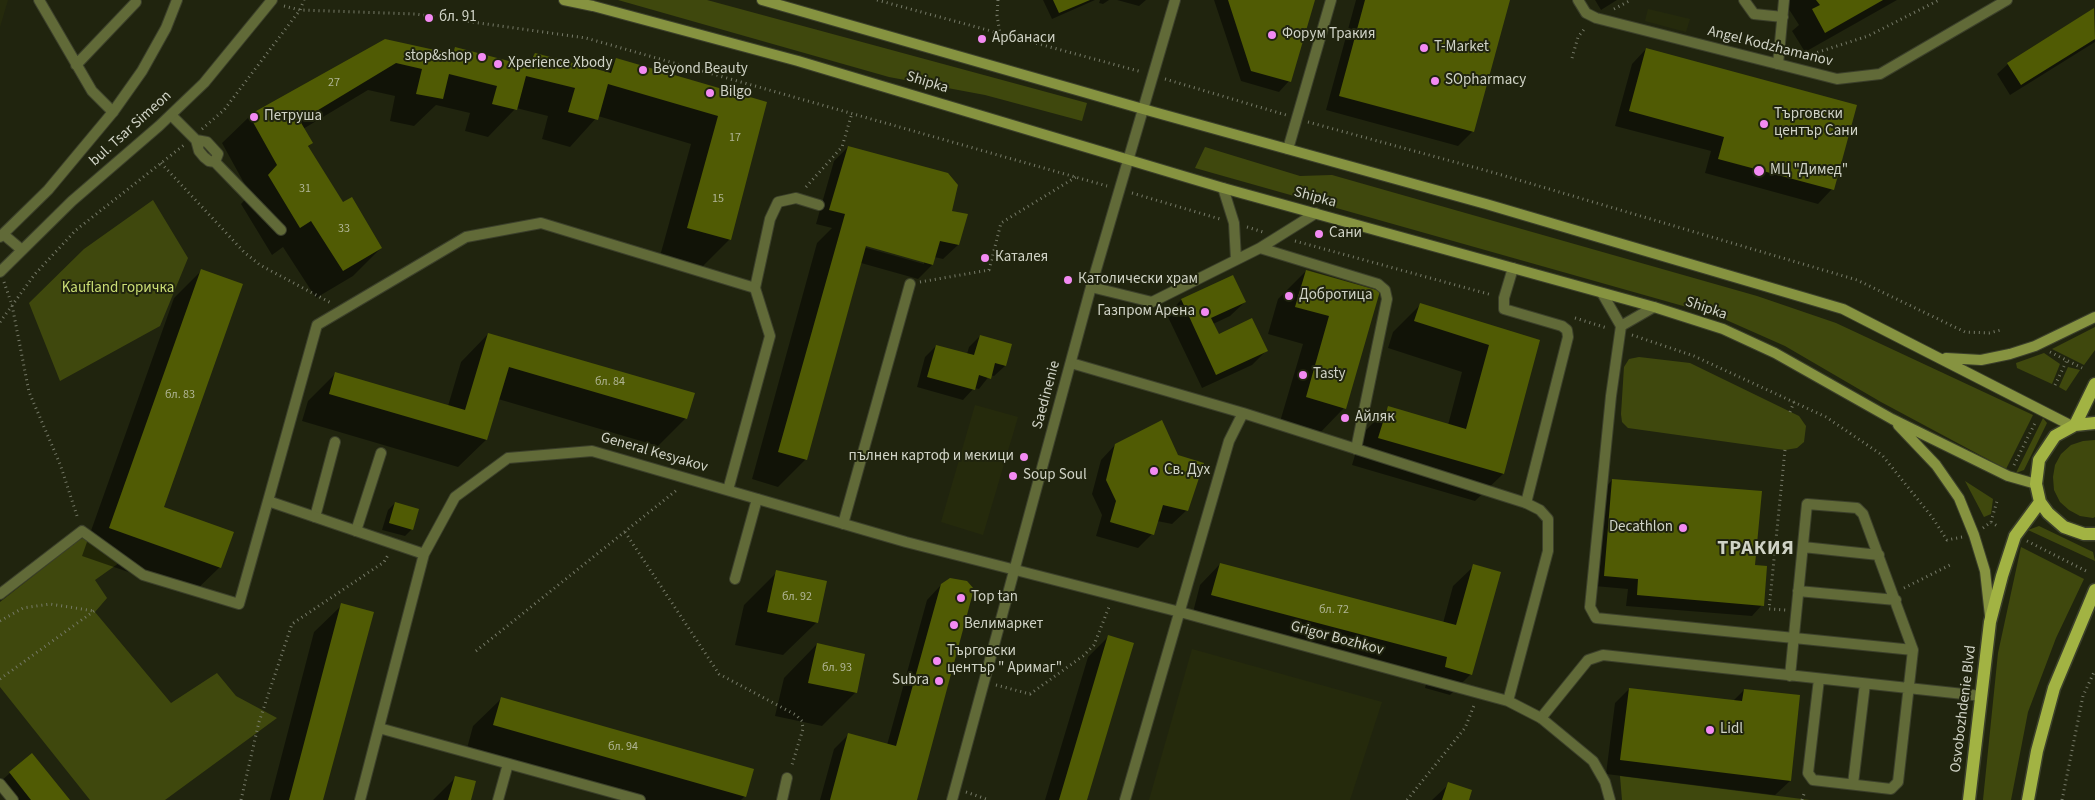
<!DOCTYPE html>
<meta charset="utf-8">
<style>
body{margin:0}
canvas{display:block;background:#20240e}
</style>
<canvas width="2095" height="800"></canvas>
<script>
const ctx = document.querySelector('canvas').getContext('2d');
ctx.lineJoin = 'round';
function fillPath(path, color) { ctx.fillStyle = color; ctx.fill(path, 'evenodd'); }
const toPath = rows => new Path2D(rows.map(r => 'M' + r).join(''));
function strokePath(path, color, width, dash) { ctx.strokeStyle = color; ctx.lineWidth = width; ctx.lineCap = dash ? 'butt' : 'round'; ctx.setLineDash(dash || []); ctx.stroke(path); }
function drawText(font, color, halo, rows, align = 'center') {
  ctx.font = font + ' "Source Sans 3",sans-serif'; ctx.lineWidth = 4; ctx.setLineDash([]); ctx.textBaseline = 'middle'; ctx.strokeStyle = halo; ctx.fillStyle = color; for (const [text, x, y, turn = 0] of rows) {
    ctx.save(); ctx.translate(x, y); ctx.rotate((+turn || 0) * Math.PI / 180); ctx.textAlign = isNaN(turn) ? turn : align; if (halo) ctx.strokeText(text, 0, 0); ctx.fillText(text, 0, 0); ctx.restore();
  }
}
fillPath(toPath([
 [0,0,8,0,0,27],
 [1648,9,1690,19,1686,32,1645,21],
 [975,405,1018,417,983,535,941,522],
 [1192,649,1382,702,1350,800,1149,800]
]), '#252a0c');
fillPath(toPath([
 [618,0,707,0,1087,103,1082,121,985,95,889,77],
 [1205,147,1300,176,1332,175,1757,296,1836,323,2033,415,2006,469,1881,402,1785,346,1715,315,1195,168],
 [153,200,188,258,160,326,60,381,29,303,84,249],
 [2095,327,2095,350,2084,365,2052,349],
 [2044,353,2060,364,2052,384,2017,368,2016,363],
 [1639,357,1690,363,1799,416,1806,426,1804,442,1797,448,1785,450,1628,428,1622,422,1621,414,1624,367,1629,359],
 [2068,367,2080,370,2066,391,2059,387],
 [2043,418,2047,423,2024,470,2016,473],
 [2095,440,2095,517,2093,518,2080,516,2069,510,2060,502,2054,490,2053,477,2055,465,2061,454,2071,445,2083,441],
 [1965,481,1993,499,1991,514,1984,517],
 [2039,526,2093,552,2095,561,2028,530],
 [84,536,119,563,95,580,107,598,95,612,171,703,217,673,236,696,277,718,165,800,90,800,0,687,0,602],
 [2021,547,2084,579,2056,638,2028,712,2011,800,1983,800,1998,653],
 [1620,776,1810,800,1622,800]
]), '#3f480d');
fillPath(toPath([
 [1043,0,1095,0,1052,19],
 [1100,0,1109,0,1103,4,1099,3],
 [1117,0,1146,0,1139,6],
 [1214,0,1314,0,1289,81,1279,92,1241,81],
 [1356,0,1508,0,1473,131,1458,146,1326,110],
 [1595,0,1617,0,1601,10],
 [1783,0,1897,0,1805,52,1792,31,1799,25],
 [2094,10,2095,42,2010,95,1997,74,2008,64],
 [385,41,449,55,456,49,523,66,535,54,603,73,617,59,765,103,730,239,702,267,660,256,691,144,598,116,570,147,542,139,548,116,516,108,488,137,465,131,470,113,436,105,414,126,390,121,395,96,368,90,303,129,312,143,307,148,342,204,381,248,353,276,316,298,283,247,272,255,241,204,250,194,222,143,250,116],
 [1646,49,1832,189,1818,204,1705,173,1711,151,1615,126,1632,64],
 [848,147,951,211,967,215,958,245,943,259,934,257,932,265,918,279,861,263,806,459,778,487,752,479,817,243,832,228,816,224,834,161],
 [861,243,924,262,924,264,860,246],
 [202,270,162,508,220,567,192,594,82,556,174,298],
 [1306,271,1378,292,1344,408,1317,436,1279,425,1303,344,1268,334,1278,299],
 [1233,276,1245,302,1230,316,1213,324,1218,335,1267,350,1252,365,1202,388,1167,315,1181,300],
 [1421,304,1539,341,1503,474,1475,501,1352,465,1361,435,1388,408,1448,425,1462,372,1388,348,1393,332],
 [488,334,686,418,658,446,498,399,486,440,458,467,302,421,308,401,336,373,448,406,461,362],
 [980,336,1005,366,994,376,990,375,979,389,974,388,963,400,917,387,925,357,936,346,967,354,969,347],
 [1115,445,1187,510,1172,524,1157,521,1152,534,1138,548,1096,536,1102,515,1092,494,1101,460],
 [1612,480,1754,566,1762,605,1752,616,1626,606,1628,589,1594,586,1602,491],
 [395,503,412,529,405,536,382,530,388,510],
 [1220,564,1443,623,1453,586,1474,566,1471,674,1450,695,1425,688,1428,677,1192,616,1200,585],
 [777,572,817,622,783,655,735,645,744,605],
 [941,585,916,800,820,800,834,749,848,735,887,745,927,600],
 [342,605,322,800,270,800,314,632],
 [1109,636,1086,800,1045,800,1088,657],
 [817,644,864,655,855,693,822,726,775,716,784,678],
 [1629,689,1733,701,1744,690,1790,781,1775,795,1606,774,1615,703],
 [501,699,745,796,741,800,635,800,466,752,473,726],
 [10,773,68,800,12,800,0,782],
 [456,777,469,800,433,800],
 [1449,784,1468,800,1432,800]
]), '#0007');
fillPath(toPath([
 [1053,0,1090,0,1059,13],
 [1228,0,1315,0,1291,82,1251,71],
 [1365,0,1510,0,1474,132,1339,96],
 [1816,0,1883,0,1825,33,1812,9,1820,5],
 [2094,8,2095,39,2021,85,2007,63],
 [385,39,453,54,455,47,528,66,535,53,611,73,616,58,767,102,731,240,687,228,718,116,608,84,598,120,568,112,575,88,526,76,517,110,492,104,497,86,449,74,443,99,416,94,422,69,396,63,300,121,313,143,308,146,343,202,352,197,382,248,343,271,311,221,300,228,268,175,277,165,249,115],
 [1646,48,1857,105,1834,190,1718,159,1724,137,1629,111],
 [848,146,948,173,958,185,952,211,968,214,959,245,940,241,933,265,866,246,807,460,778,452,845,214,829,210],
 [201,269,243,284,164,507,234,532,221,568,109,528],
 [1306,270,1380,291,1346,409,1306,397,1329,316,1295,307],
 [1233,275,1246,302,1211,318,1219,334,1252,318,1268,351,1216,375,1181,299],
 [1420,303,1540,340,1504,474,1378,438,1388,406,1466,429,1489,345,1414,321],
 [488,333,695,393,687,419,509,367,487,440,329,394,335,372,465,410],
 [980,335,1012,344,1006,366,995,363,991,379,979,375,975,390,927,377,936,345,974,355],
 [1162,420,1178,455,1204,463,1188,511,1163,505,1154,535,1110,522,1116,501,1106,480,1115,444],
 [1612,479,1762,491,1755,565,1767,566,1764,606,1637,595,1638,579,1604,576],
 [395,502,419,509,413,530,389,523],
 [1220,563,1456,625,1473,564,1501,572,1472,675,1445,667,1447,657,1211,595],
 [776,570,827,581,818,623,767,612],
 [950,578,967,581,974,589,917,800,830,800,848,733,896,746,941,584],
 [341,603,374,612,323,800,289,800],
 [1108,635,1134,643,1087,800,1059,800],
 [817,643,865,654,857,693,808,683],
 [1629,688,1742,701,1744,689,1800,695,1791,781,1620,760],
 [501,697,754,769,746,797,493,725],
 [32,753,70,800,31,800,9,772],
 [455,776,476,781,471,800,448,800],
 [1448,782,1472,790,1469,800,1442,800]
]), '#505b04');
const service = toPath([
 [39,0,92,91,113,112],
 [1744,0,1754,14,1783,17],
 [1778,64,1784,0],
 [76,65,136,2],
 [171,115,196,140,207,142,218,154,215,162],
 [196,140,199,151,204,157,209,161,215,162,281,230],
 [1288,149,1331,0],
 [1223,188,1234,223,1236,259],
 [1260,248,1378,284,1385,290,1387,299,1356,449],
 [1513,268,1504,298,1504,309,1562,326,1567,330,1568,337,1526,503],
 [1091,287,1152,302,1260,248,1316,213],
 [755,288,770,219,778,202,796,198,819,205],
 [1602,293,1621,326,1611,396,1590,607,1596,618,1913,650],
 [1621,326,1654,307],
 [315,517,335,442],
 [356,531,381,453],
 [1803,547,1879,555],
 [735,579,757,499],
 [1798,591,1896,600],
 [1790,676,1807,504,1857,508,1863,514,1913,650,1898,782,1891,789,1813,780,1808,773,1819,679],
 [1541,718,1588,660,1603,655,1982,696],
 [1853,784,1865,684]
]);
const minor = toPath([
 [1578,0,1586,13,1596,18,1837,79,1880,74,2007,0],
 [1071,363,1243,413],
 [268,501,317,325,466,237,541,223,755,288,770,336,728,490],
 [843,524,910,284],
 [0,594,82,531,143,575,239,604,268,501,424,554],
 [379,728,640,800],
 [0,784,13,800],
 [360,800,424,554,455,497,508,458,592,451,906,542,1180,612,1508,701,1541,718,1593,761,1605,782,1610,800],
 [498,800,508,764],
 [782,800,787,778],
 [1125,800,1229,441,1243,413,1526,503,1540,510,1548,519,1548,551,1508,701]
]);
const tertiary = toPath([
 [3,234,22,250],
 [0,237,48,190,113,112,142,71,166,28,177,0],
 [0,272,72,201,159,126,204,83,272,0],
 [952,800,1091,287,1175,0]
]);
const secondary = toPath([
 [564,0,593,6,798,61,1223,188,1654,307,1723,329,1775,353,1892,419,2008,476,2036,484],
 [762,0,1143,109,1486,204,1843,309,2072,426],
 [1946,358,1981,360,2010,354,2035,346,2095,317],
 [1898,425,1936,465,1959,498,1974,535,1985,571,1990,616]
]);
const primary = toPath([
 [2095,423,2075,425,2055,436,2039,460,2036,484,2040,502,2048,513,2064,527,2084,534,2095,534],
 [2075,425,2095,384],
 [1969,800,1990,622,2002,576,2015,536,2040,502],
 [2028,800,2037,751,2054,688,2095,590]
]);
strokePath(service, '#3c402b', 12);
strokePath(minor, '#3c402b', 12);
strokePath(tertiary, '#3c402b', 12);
strokePath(secondary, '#3c402b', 12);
strokePath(primary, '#3c402b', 15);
strokePath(toPath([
 [877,0,1142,72],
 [998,0,997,15,1000,34],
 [284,6,300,10,415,14,586,38,1107,186],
 [1614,9,1631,0],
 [1803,57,1868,36,1939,0],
 [1572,58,1578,37,1586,27],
 [1165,79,1286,115],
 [1308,122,1495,173,1857,280,1965,332,1989,333,2001,330],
 [202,129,224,110,300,10,304,0],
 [161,163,244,252,260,265,331,303],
 [806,187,842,147,852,113],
 [1132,193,1220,219],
 [1247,227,1263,232],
 [1295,241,1492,295],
 [4,282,12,305,29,392,60,464,78,519],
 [920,282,989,270,1001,223,1076,177],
 [1575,318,1607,328],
 [0,322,35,274,76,230,184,145],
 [1632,335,1694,356,1826,417,1882,455,1932,517,1947,540,1962,537],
 [2050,352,2082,368],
 [2055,385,2067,360],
 [1790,412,1794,402],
 [1785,450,1769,609,1786,610],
 [2014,465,2036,421],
 [1991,522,1999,527],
 [1983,528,1991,522,1997,501],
 [625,532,719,674,796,715,802,721,803,729,791,768],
 [2027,541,2088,572],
 [1904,588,1952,564],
 [0,621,23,608,50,604,94,611],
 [476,651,678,489],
 [0,679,94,611],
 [996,685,1030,694,1083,656,1094,645,1109,607],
 [966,792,989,800],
 [241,800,259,722,292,624,384,562,388,555],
 [1407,800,1465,728,1475,703],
 [1802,800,1804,794],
 [2062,800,2083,696,2095,670]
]), '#767a68', 3, [1, 4]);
strokePath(service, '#616a38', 10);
strokePath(minor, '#616a38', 10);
strokePath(tertiary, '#616a38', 10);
strokePath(secondary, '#869340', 10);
strokePath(primary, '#a2b343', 12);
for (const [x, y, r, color] of [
 [429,18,5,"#f38af2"],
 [1272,35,5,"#f38af2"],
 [982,39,5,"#f38af2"],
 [1424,48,5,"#f38af2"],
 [482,57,5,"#f38af2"],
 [498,64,5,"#f38af2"],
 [643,70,5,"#f38af2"],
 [1435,81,5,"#f38af2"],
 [710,93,5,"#f38af2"],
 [254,117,5,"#f38af2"],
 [1764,124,5,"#f38af2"],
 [1759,171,6,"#f38af2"],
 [1319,234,5,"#f38af2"],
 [985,258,5,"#f38af2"],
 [1068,280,5,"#f38af2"],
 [1289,296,5,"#f38af2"],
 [1205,312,5,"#f38af2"],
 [1303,375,5,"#f38af2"],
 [1345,418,5,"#f38af2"],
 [1024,457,5,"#f38af2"],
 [1154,471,5,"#f38af2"],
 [1013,476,5,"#f38af2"],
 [1683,528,5,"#f38af2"],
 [961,598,5,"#f38af2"],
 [954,625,5,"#f38af2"],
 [937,661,5,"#f38af2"],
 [939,681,5,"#f38af2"],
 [1710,730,5,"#f38af2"]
]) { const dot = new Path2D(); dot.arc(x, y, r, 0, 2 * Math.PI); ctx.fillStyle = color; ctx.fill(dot); strokePath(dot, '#20240e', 2); }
drawText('12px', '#b0b596', null, [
 ["27",334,83],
 ["17",735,138],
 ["31",305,189],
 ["15",718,199],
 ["33",344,229],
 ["бл. 84",610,382],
 ["бл. 83",180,395],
 ["бл. 92",797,597],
 ["бл. 72",1334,610],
 ["бл. 93",837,668],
 ["бл. 94",623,747]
]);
drawText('15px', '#d0d3c6', '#20240e', [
 ["бл. 91",439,18],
 ["Форум Тракия",1282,35],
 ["Арбанаси",992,39],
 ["T-Market",1434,48],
 ["stop&shop",472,57,"right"],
 ["Xperience Xbody",508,64],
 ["Beyond Beauty",653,70],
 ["SOpharmacy",1445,81],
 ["Bilgo",720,93],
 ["Търговски",1774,115],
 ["център Сани",1774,132],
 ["Петруша",264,117],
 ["МЦ \"Димед\"",1770,171],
 ["Сани",1329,234],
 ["Каталея",995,258],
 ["Католически храм",1078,280],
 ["Добротица",1299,296],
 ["Газпром Арена",1195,312,"right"],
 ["Tasty",1313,375],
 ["Айляк",1355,418],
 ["пълнен картоф и мекици",1014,457,"right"],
 ["Св. Дух",1164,471],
 ["Soup Soul",1023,476],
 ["Decathlon",1673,528,"right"],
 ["Top tan",971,598],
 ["Велимаркет",964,625],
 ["Търговски",947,652],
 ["център \" Аримаг\"",947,669],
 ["Subra",929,681,"right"],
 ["Lidl",1720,730]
], 'left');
drawText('15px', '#d0d3c6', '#20240e', [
 ["Angel Kodzhamanov",1770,47,14],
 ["Shipka",927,83,17],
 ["bul. Tsar Simeon",131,129,-42],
 ["Shipka",1315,198,15],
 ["Shipka",1706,309,19],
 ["Saedinenie",1047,395,-75],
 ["General Kesyakov",654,453,16],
 ["Grigor Bozhkov",1337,639,15],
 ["Osvobozhdenie Blvd",1964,709,-83]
]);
drawText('15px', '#cbde75', '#20240e', [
 ["Kaufland горичка",118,289]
]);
ctx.letterSpacing = '1px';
drawText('bold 20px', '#d0d3c6', '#20240e', [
 ["ТРАКИЯ",1756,550]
]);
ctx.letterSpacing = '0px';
</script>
